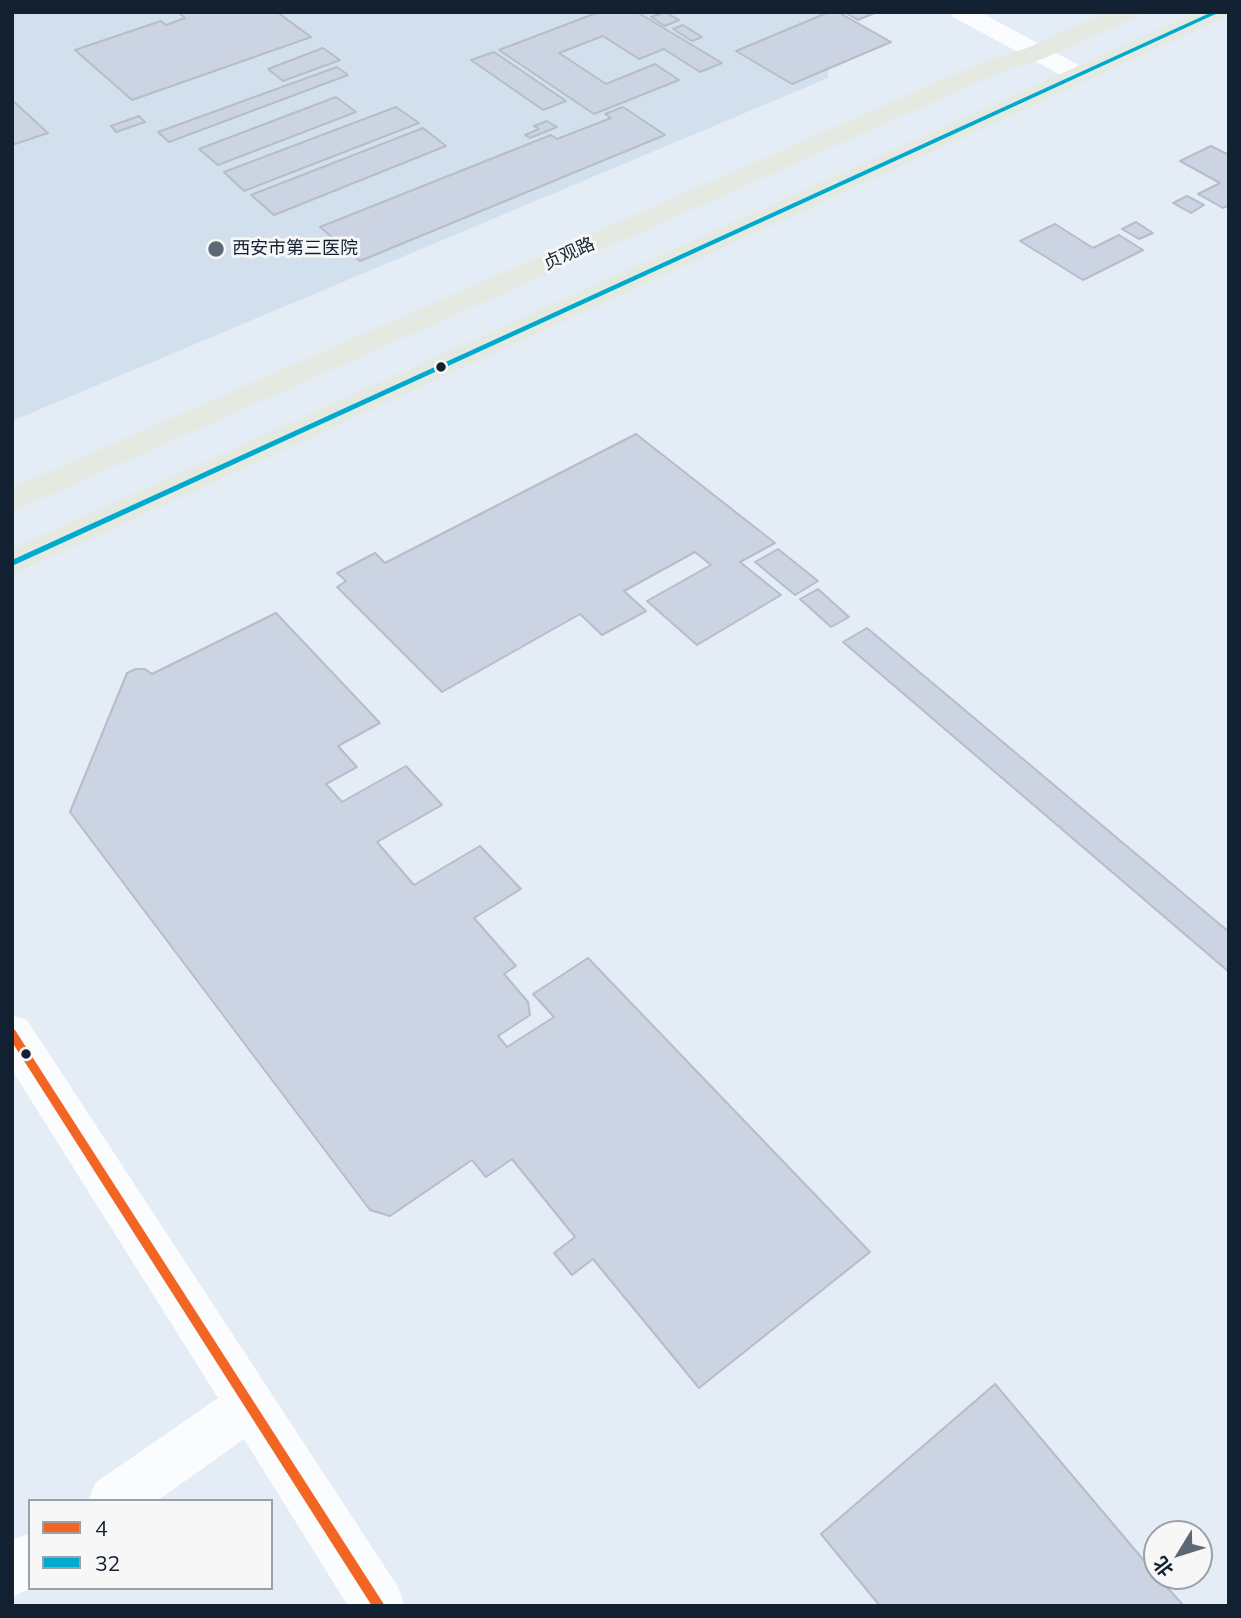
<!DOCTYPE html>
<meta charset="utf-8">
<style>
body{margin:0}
#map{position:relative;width:1241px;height:1618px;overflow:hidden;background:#e4ecf5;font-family:Mulish,"Noto Sans SC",sans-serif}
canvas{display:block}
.frame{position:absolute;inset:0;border:14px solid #122131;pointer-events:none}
.legend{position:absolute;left:28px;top:1499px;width:245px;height:91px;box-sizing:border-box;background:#f7f7f7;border:2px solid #9ba1a8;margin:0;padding:9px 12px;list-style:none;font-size:21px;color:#122131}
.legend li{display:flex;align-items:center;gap:14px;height:35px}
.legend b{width:35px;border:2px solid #9ba1a8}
.north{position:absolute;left:1143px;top:1520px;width:70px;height:70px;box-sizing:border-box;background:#f7f7f7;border:2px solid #9ba1a8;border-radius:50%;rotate:232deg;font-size:19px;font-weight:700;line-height:28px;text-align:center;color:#122131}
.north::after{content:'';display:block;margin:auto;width:24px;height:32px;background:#5c6876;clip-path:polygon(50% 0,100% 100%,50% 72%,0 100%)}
</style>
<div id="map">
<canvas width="1241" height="1618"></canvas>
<div class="frame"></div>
<ul class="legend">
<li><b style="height:9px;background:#f26522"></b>4</li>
<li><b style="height:9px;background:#00a9ce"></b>32</li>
</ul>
<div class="north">北</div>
</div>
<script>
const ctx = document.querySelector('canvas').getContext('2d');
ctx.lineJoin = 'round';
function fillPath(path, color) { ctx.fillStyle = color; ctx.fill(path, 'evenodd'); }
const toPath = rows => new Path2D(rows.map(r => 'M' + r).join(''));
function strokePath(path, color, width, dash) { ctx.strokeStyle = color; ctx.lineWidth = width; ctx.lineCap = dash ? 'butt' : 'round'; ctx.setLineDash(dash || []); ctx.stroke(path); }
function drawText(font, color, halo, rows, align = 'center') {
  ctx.font = font + ' Mulish,"Noto Sans SC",sans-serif'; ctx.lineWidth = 6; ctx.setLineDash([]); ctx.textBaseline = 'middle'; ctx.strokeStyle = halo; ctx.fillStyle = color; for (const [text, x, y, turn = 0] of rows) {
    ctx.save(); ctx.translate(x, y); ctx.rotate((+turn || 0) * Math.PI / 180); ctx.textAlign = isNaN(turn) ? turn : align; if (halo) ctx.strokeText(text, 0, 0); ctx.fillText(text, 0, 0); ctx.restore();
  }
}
fillPath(toPath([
 [12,12,831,12,828,78,12,421]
]), '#d2e0ee');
const building = toPath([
 [178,12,277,12,311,37,132,100,75,50,161,21,166,25,185,18,178,12],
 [599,12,637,12,722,63,700,72,664,49,639,59,603,36,559,53,606,84,655,64,679,80,594,114,499,50,599,12],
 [665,12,679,20,665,26,651,17,665,12],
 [829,12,838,12,891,42,792,84,736,51,829,12],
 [844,12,877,12,858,20,844,12],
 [683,25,702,37,692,41,673,29,683,25],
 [323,48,340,60,283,81,268,69,323,48],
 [494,52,566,101,543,110,471,60,494,52],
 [337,67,348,75,169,142,158,132,337,67],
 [336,97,356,112,218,165,199,149,336,97],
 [12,100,48,133,12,145,12,100],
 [396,107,419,123,244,191,224,172,396,107],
 [623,107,665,135,360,261,320,227,551,135,557,139,611,118,605,114,623,107],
 [139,116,145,122,116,132,111,126,139,116],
 [547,121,557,127,530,138,525,135,539,129,534,126,547,121],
 [423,128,446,146,274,215,251,195,423,128],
 [1211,146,1229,155,1229,205,1223,208,1198,194,1220,183,1180,161,1211,146],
 [1187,196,1204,205,1191,213,1173,203,1187,196],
 [1136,222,1153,233,1139,239,1122,229,1136,222],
 [1055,224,1093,248,1119,235,1143,250,1083,280,1020,241,1055,224],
 [636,434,775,543,740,562,781,595,697,645,647,601,711,565,695,552,624,591,646,611,602,635,580,614,442,692,337,587,346,581,337,573,375,553,385,563,636,434],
 [778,549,818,581,795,595,755,562,778,549],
 [818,589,849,617,831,627,800,599,818,589],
 [276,613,380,723,338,746,357,767,326,784,342,802,406,766,442,805,377,842,414,885,480,846,521,889,474,918,516,966,504,974,528,1002,530,1015,498,1036,507,1047,554,1017,533,994,588,958,870,1252,699,1388,593,1259,572,1275,554,1253,575,1237,512,1159,486,1177,472,1160,390,1216,370,1210,70,812,127,673,136,669,145,669,152,674,276,613],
 [867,628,1229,932,1229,972,843,642,867,628],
 [995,1384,1157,1576,1184,1606,880,1606,821,1534,995,1384]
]);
fillPath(building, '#ccd4e3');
strokePath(building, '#b6bdca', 2);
fillPath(toPath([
 [949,12,980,12,1086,69,1090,74,1086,79,1077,82,1068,79,953,17,949,12],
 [12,1015,27,1020,398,1587,405,1606,348,1606,244,1439,157,1501,88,1501,95,1483,218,1398,12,1070,12,1015],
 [30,1533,30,1588,32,1588,12,1597,12,1540,30,1533]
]), '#fbfcfe');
fillPath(toPath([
 [1107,12,1140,12,1136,17,1045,58,1001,72,12,512,12,488,983,62,1027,48,1107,12],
 [1197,12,1229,12,1225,17,12,575,12,549,1197,12]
]), '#e4e9e1');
fillPath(toPath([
 [12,1029,15,1030,385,1606,372,1606,12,1042,12,1029]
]), '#f26522');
fillPath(toPath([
 [1212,12,1220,12,12,566,12,560,1212,12]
]), '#00a9ce');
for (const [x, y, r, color] of [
 [216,249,9,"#5c6876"],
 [441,367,6,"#122131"],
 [26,1054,6,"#122131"]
]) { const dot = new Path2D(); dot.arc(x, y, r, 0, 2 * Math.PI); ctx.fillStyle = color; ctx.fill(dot); strokePath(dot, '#f7f7f7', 2.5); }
drawText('18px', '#122131', '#f7f7f7', [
 ["西安市第三医院",232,249]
], 'left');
drawText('18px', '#122131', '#f7f7f7', [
 ["贞观路",569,254,-24]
]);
</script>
